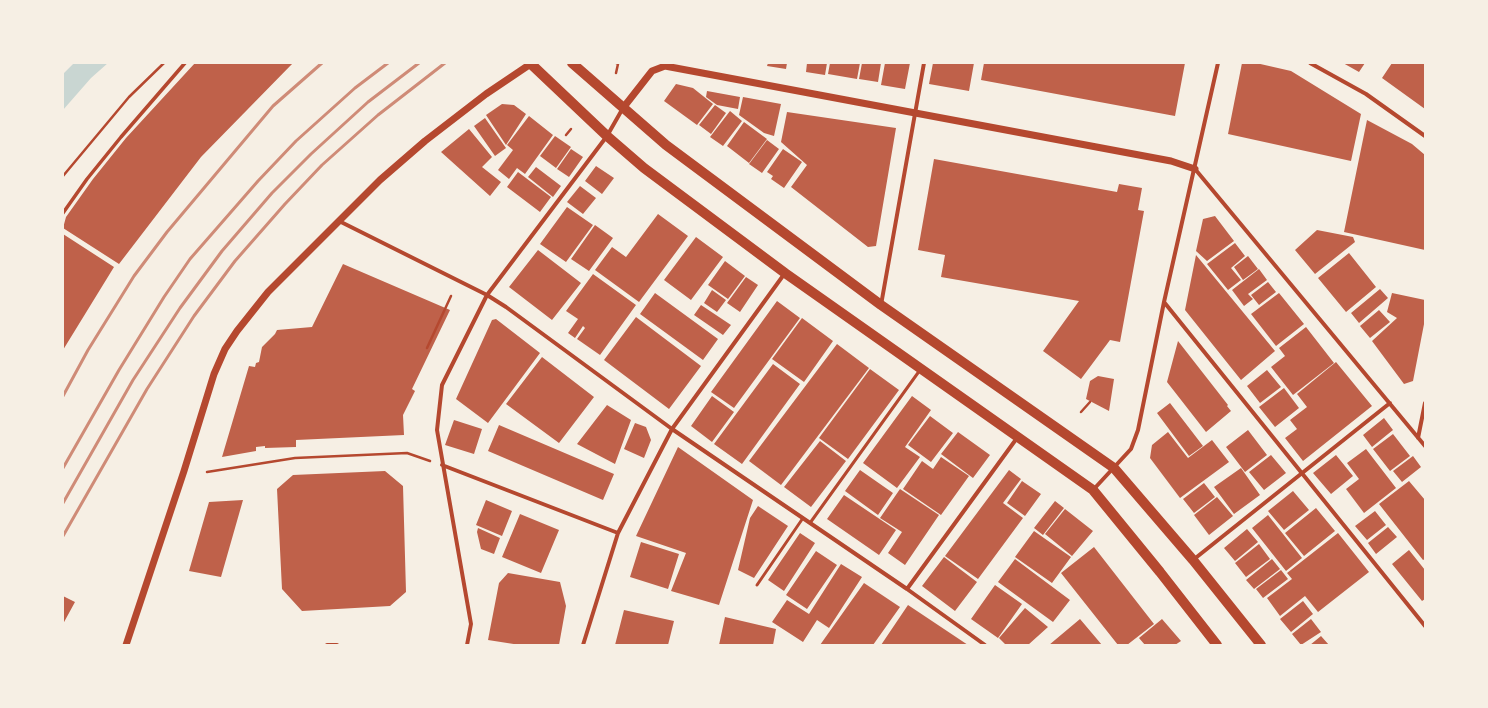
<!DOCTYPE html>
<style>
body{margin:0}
#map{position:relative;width:1488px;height:708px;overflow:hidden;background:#f6efe4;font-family:Jost,sans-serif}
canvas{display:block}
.frame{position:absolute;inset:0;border:64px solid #f6efe4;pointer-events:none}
</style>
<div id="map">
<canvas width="1488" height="708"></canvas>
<div class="frame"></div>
</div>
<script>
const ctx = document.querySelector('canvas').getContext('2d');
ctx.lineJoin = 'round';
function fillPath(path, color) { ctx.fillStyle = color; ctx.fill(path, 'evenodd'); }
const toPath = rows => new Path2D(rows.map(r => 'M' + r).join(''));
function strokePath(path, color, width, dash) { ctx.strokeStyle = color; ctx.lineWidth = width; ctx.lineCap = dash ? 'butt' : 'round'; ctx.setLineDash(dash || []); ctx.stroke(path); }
fillPath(toPath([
 [74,63,108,63,91,78,63,110,63,74]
]), '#c9d6d2');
fillPath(toPath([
 [195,63,293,63,201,157,119,264,63,228,66,217,93,179,126,138],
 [768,63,787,63,786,69,767,66],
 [807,63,827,63,825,75,806,72],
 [830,63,860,63,857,79,828,74],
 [862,63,881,63,878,82,859,79],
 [885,63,910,63,905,89,881,85],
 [933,63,974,63,969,91,929,84],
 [984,63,1185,63,1175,116,981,80],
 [1242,63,1256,63,1291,71,1361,114,1351,161,1228,134],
 [1343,63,1365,63,1359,72],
 [1392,63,1425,63,1425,109,1382,78],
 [676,84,693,88,713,104,697,125,664,101],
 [707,91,740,97,738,109,717,105,706,97],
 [743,97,781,104,774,136,764,133,739,115],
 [502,104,514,105,526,114,506,145,486,115],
 [715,105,726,113,711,134,699,125],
 [730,111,742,121,723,146,710,137],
 [787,112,896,128,876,246,868,247,791,187,807,165,781,142],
 [529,116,553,135,525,174,517,168,509,179,498,170,513,150,507,145],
 [485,118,506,148,495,156,474,126],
 [1367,120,1412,144,1425,155,1425,250,1344,232],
 [744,122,767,139,749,163,727,146],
 [469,129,492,157,482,167,501,182,490,196,441,152],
 [555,136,571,147,556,168,540,156],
 [767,140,779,149,762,173,749,164],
 [571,149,583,157,569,177,557,169],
 [783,149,802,162,784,188,771,179,773,176,767,172],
 [934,159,1117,192,1119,184,1142,188,1138,210,1144,211,1120,342,1110,340,1081,379,1043,351,1079,301,941,277,945,255,918,250],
 [596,166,614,178,602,194,585,181],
 [536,167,561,186,553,197,528,177],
 [518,172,551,197,540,212,507,187],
 [580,186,596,198,583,214,567,202],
 [567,207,593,225,566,262,540,244],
 [658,214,688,236,639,302,595,270,612,247,626,257],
 [1215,216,1234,241,1207,261,1196,251,1203,219],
 [595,225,613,238,589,271,571,259],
 [1317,230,1353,237,1355,242,1315,274,1295,250],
 [63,234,114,267,63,350],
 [696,237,723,257,691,300,664,280],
 [1235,243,1245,256,1231,268,1241,280,1228,290,1207,264],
 [538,250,581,283,552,320,509,287],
 [1349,253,1376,287,1346,312,1318,278],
 [1196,255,1275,351,1241,380,1185,310],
 [1248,256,1258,269,1243,280,1234,267],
 [725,261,745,276,728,299,708,285],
 [343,264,450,310,412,389,415,391,403,415,404,435,296,440,296,447,265,448,265,446,256,447,256,451,222,457,249,366,255,367,256,363,259,362,262,347,275,334,277,330,312,327],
 [1259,269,1267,280,1248,294,1253,299,1244,306,1232,290],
 [593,274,636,305,600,355,577,339,585,328,583,326,575,338,568,333,578,319,566,311],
 [746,277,758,285,740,312,727,303],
 [1268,282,1276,292,1259,305,1251,295],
 [1380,289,1388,298,1359,323,1351,313],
 [712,290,726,300,717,312,704,303],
 [655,293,718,339,703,360,640,314],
 [1279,293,1304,324,1276,346,1251,314],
 [1392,293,1425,300,1425,319,1413,381,1404,384,1372,341,1397,318,1387,312],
 [777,301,800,318,734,408,711,392],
 [701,305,731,325,723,335,694,315],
 [1379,310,1390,322,1370,338,1360,326],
 [636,317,701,366,669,409,604,360],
 [802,318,833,341,804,382,772,359],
 [496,319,540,353,488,423,456,399,492,320],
 [1306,327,1334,363,1293,395,1271,367,1285,356,1279,348],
 [1178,341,1228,405,1227,406,1231,411,1206,432,1167,382],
 [837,344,869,368,781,485,749,461],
 [542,357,594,397,559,443,506,404],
 [1336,362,1372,406,1303,461,1285,438,1297,429,1290,420,1307,407,1297,394],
 [773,364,800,384,742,464,714,444],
 [870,369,899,390,848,459,819,438],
 [1267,370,1281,387,1260,403,1247,386],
 [1098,376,1114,379,1109,411,1086,399,1090,381],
 [1284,388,1299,408,1275,427,1259,407],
 [712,396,734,412,712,442,691,426],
 [912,396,931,410,905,447,920,457,897,488,863,463],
 [1170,403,1203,446,1189,456,1157,413],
 [607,405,631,420,615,464,577,444],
 [930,416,953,433,931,462,908,445],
 [1384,418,1393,430,1372,447,1363,435],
 [454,420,482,429,474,454,445,445],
 [635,423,646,427,651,440,644,458,624,449],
 [499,425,614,474,603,500,488,451],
 [1248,430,1267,455,1245,472,1226,447],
 [958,432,990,455,973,478,941,454],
 [1168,432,1188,458,1212,440,1229,462,1180,498,1150,458,1152,445],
 [1393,434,1410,456,1390,471,1373,449],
 [820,441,846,461,811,507,784,487],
 [678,447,753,500,719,605,671,591,686,553,636,536],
 [1366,449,1396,488,1364,513,1346,489,1359,479,1347,463],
 [1271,455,1286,473,1264,490,1249,472],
 [1336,455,1353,476,1331,494,1313,473],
 [1413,456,1421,467,1402,482,1393,471],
 [941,457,969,476,941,515,903,489,922,461,933,469],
 [1241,468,1260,495,1234,514,1214,487],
 [860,470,893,493,878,515,845,491],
 [1009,470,1021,479,1003,503,1023,518,978,579,945,556],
 [385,471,403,486,406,592,390,606,302,611,282,589,277,489,293,475],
 [1022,481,1041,494,1025,516,1007,503],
 [1409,481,1425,500,1425,559,1423,560,1379,504],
 [1204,483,1215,497,1194,513,1183,499],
 [900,489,939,515,905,565,888,553,902,532,880,518],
 [1293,491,1309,510,1284,530,1268,511],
 [844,495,896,530,879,555,827,519],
 [1217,497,1233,516,1209,535,1194,515],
 [243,500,221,577,189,571,209,502],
 [486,500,512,511,502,536,476,525],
 [1055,501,1064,508,1043,535,1034,528],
 [758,506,788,526,754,578,738,570,750,518],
 [1316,508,1335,531,1304,556,1285,533],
 [1065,509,1093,531,1072,556,1045,534],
 [1375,511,1386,525,1367,540,1355,526],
 [520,514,559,530,541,573,502,557],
 [1268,515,1302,558,1286,571,1252,528],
 [1388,527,1397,537,1376,554,1368,543],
 [478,528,500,538,494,554,481,549,477,532],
 [1247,529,1258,542,1235,561,1224,548],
 [1034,531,1071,557,1052,583,1015,557],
 [800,533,815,543,784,591,768,580],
 [1338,533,1369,572,1318,612,1305,596,1280,616,1267,598,1292,579,1287,573],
 [641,542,679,554,668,589,630,577],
 [1259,544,1270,559,1246,577,1235,563],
 [1094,547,1154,624,1127,645,1118,645,1061,573],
 [1409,550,1425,570,1425,599,1422,601,1392,564],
 [816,551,837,565,807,609,786,595],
 [944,557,977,582,955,611,922,586],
 [1015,559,1070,600,1053,622,998,582],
 [1272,559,1280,569,1254,589,1246,580],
 [841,564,862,577,829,628,817,620,803,642,772,622,787,600,809,614],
 [1281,570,1288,579,1263,598,1256,589],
 [508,573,560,582,566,606,559,645,520,645,488,640,499,583],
 [864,583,900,607,873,645,820,645],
 [995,585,1022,604,998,638,971,619],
 [63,596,75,602,63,624],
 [1303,601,1313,614,1291,632,1280,619],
 [908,605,968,645,881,645],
 [1025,608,1048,627,1028,645,1006,645,999,638],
 [624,610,674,621,668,645,615,645],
 [725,617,776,629,773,645,719,645],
 [1080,619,1102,645,1049,645],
 [1162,619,1181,641,1175,645,1145,645,1139,638],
 [1311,619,1321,632,1301,645,1292,634],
 [1321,636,1329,645,1310,645]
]), '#bf614a');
strokePath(toPath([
 [616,63,618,64,616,73],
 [566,135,571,129],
 [63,176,129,97,164,63],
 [427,348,451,296],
 [1081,412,1090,402],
 [207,472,295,458,407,453,430,461]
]), '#b5482f', 2.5);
strokePath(toPath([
 [810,523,920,370],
 [757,585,803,518]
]), '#b5482f', 3);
strokePath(toPath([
 [63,213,87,179,121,137,185,63]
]), '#b5482f', 3.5);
strokePath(toPath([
 [1310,63,1366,94,1425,136],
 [1195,169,1425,446],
 [339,221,487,295,506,307,672,429,907,589,985,645],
 [1164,302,1425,626],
 [881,305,924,63],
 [1418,438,1425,403],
 [442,465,618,533],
 [1093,490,1131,449,1138,430,1164,302,1218,63],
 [1193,560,1390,403],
 [907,589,1017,438],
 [327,645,337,645],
 [467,645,471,624,437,430,442,385,487,295,607,136,623,108],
 [583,645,618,533,672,429,785,273]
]), '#b5482f', 4);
strokePath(toPath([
 [623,108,652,71,665,66,1171,161,1195,169],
 [126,645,184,471,214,374,225,349,237,331,268,292,380,180,425,141,486,94,532,63]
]), '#b5482f', 7);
strokePath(toPath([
 [530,63,607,136,644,168,785,273,1093,490,1160,572,1217,645],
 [572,63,666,145,881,305,1114,468,1193,560,1261,645]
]), '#b5482f', 10);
strokePath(toPath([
 [63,396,88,350,134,276,167,232,273,106,322,63],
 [63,468,119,370,164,297,190,259,258,181,296,141,355,88,388,63],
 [63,503,133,380,180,308,222,251,272,193,311,154,368,102,419,63],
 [63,536,147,389,194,316,235,261,285,204,322,165,378,115,445,63]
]), '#cf8b77', 3);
</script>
